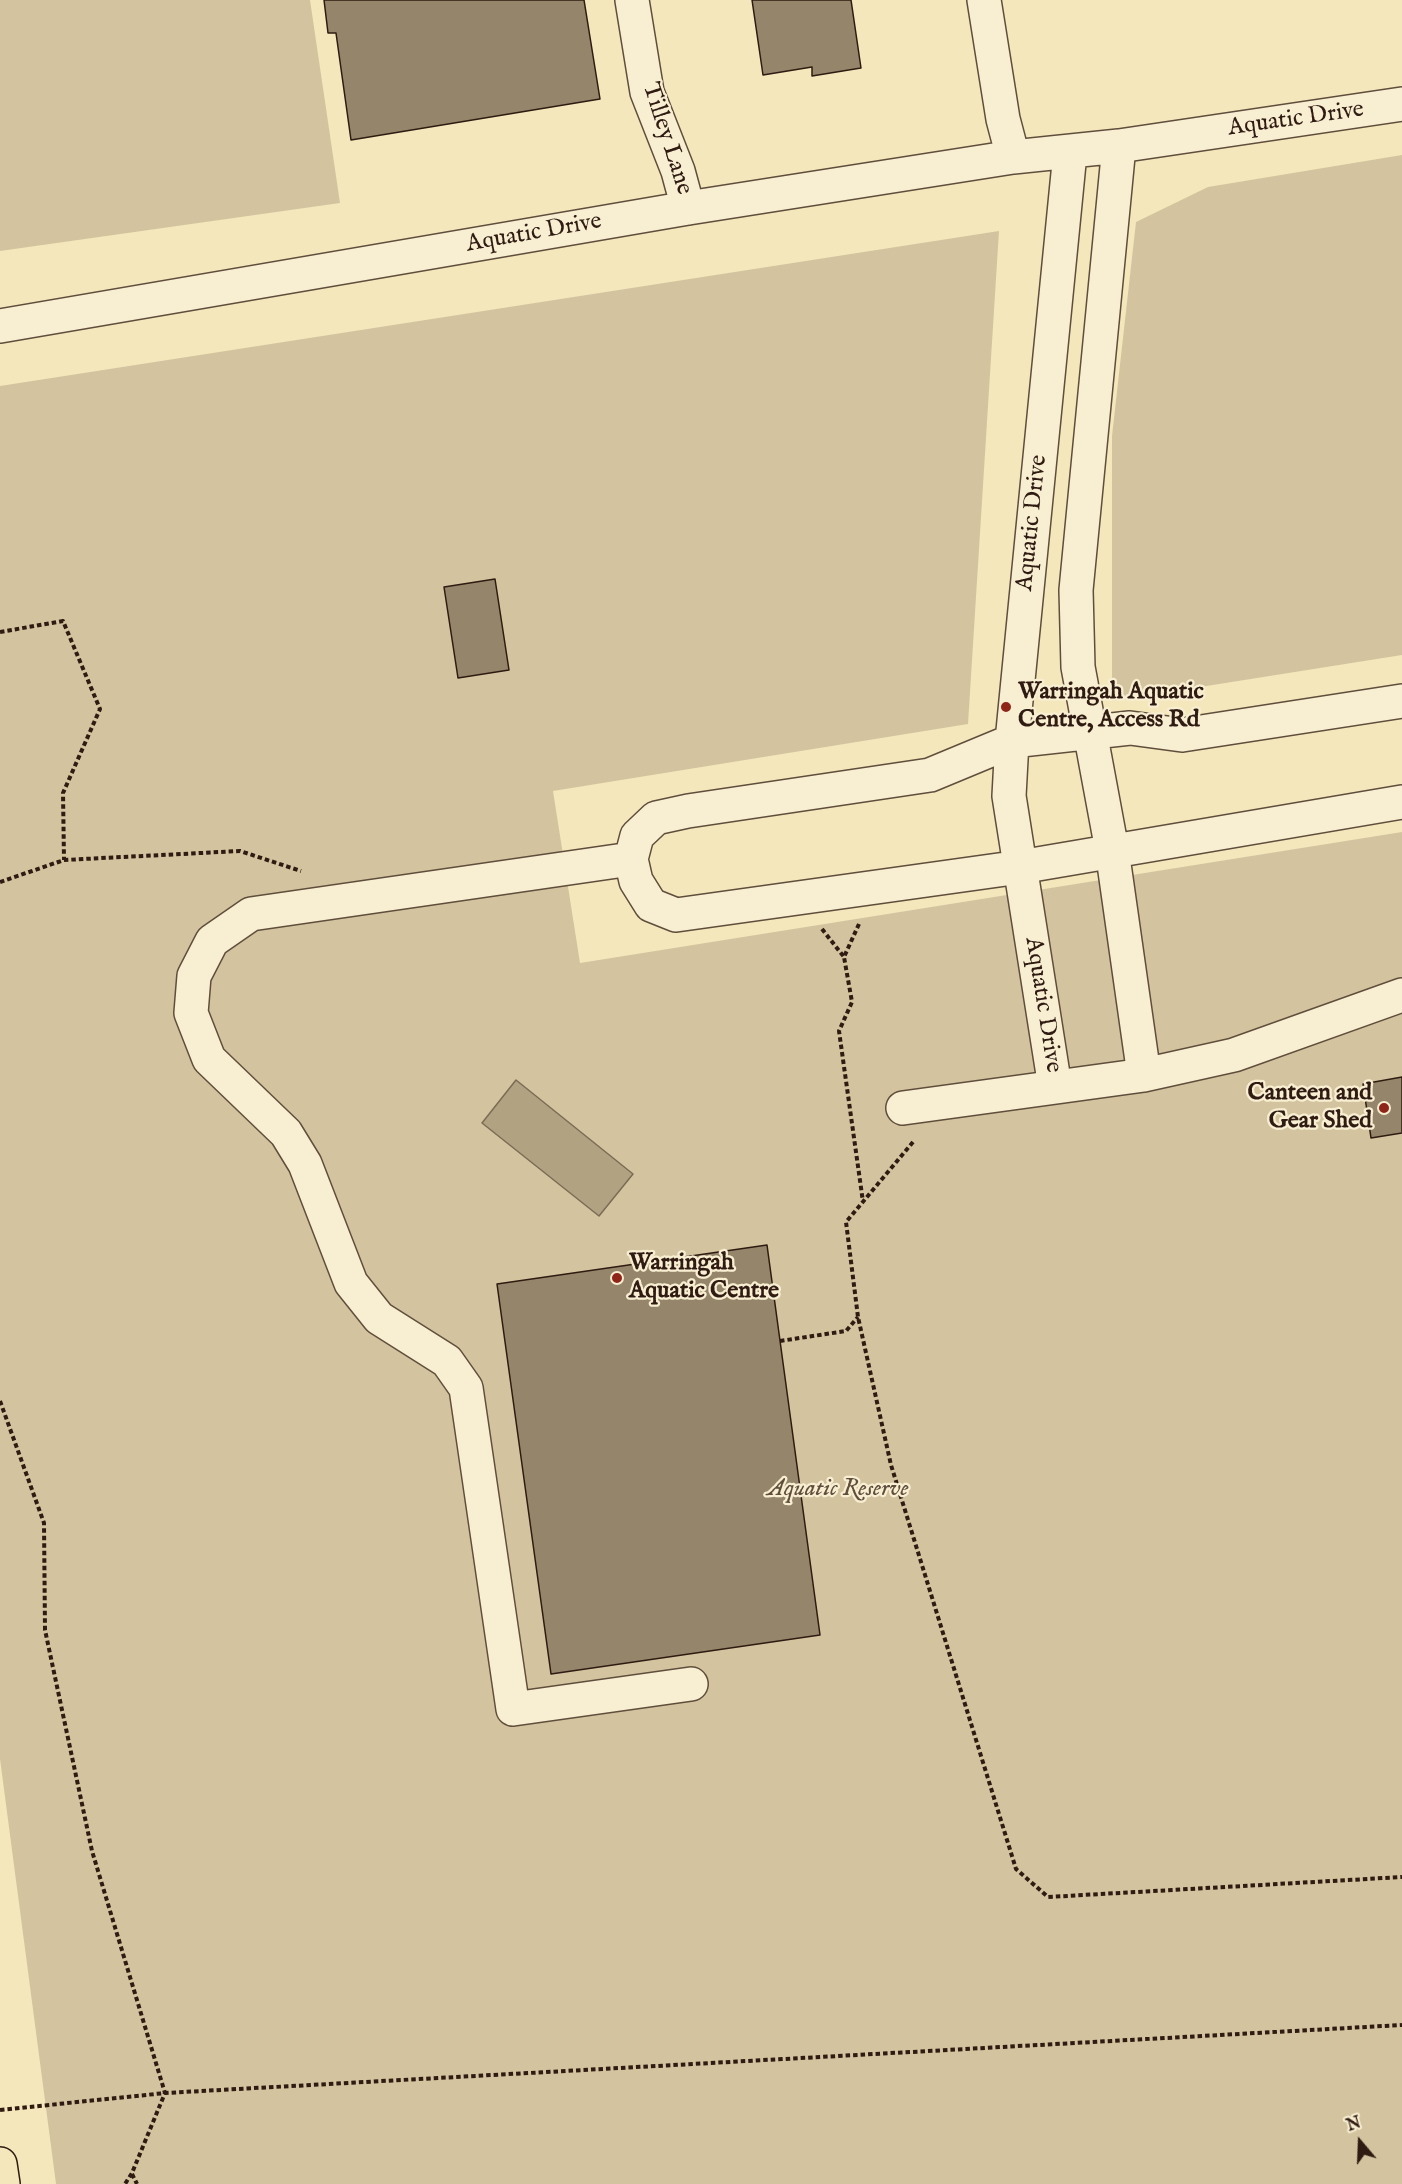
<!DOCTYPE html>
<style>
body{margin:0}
#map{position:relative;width:1402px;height:2184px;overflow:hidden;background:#f4e7bc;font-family:"IM FELL English",serif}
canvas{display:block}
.north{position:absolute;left:1330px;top:2112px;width:60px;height:60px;-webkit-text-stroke:4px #f8efd3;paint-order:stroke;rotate:341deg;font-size:16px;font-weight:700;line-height:24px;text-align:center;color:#2f1b11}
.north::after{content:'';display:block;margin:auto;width:21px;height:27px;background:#2f1b11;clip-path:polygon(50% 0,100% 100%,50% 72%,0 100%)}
</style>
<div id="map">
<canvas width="1402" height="2184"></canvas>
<div class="north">N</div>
</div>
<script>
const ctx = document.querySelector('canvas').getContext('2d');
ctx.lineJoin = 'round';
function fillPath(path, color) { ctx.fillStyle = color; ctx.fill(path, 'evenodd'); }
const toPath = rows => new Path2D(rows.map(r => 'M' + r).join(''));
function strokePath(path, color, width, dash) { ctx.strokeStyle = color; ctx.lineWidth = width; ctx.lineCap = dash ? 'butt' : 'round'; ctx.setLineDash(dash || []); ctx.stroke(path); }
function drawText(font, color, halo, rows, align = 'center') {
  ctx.font = font + ' "IM FELL English",serif'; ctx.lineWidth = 4.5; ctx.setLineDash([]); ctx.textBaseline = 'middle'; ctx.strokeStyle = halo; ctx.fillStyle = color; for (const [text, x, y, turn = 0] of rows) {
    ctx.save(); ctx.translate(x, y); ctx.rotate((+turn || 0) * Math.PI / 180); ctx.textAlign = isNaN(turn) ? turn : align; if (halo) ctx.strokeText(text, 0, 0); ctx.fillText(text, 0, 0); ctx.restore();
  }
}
fillPath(toPath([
 [0,0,310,0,340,203,0,251],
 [1402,155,1402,655,1112,701,1112,436,1136,222,1208,187],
 [999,231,968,724,553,791,580,963,1402,832,1402,2184,56,2184,0,1759,0,386]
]), '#d3c49f');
const water = toPath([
 [516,1080,633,1174,599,1216,482,1123,516,1080]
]);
fillPath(water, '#b1a282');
strokePath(water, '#7d6c55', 1.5);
const building = toPath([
 [324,0,584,0,600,99,351,140,336,33,328,33,324,0],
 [752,0,851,0,861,68,812,76,812,67,763,75,752,0],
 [495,579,509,670,458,678,444,587,495,579],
 [1402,1077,1402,1133,1371,1138,1363,1084,1402,1077],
 [767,1245,820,1635,551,1674,497,1284,767,1245]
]);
fillPath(building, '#95856a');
strokePath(building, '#2f1b11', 1.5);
const minor = toPath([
 [632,0,647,92,678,171,688,208],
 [984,0,1003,119,1013,157],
 [1119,146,1076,590,1078,667,1112,850,1144,1075],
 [0,326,688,208,1013,157,1119,146,1402,104],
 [1402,701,1182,735,1130,728,1012,741,930,775,688,811,656,818,637,836,631,859,636,881,651,905,676,915,1020,867,1402,802],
 [631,859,251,914,212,941,194,976,191,1013,209,1059,286,1133,305,1164,351,1283,379,1318,447,1361,466,1388,513,1709,691,1684],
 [1055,1087,1009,796,1012,741,1070,153],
 [903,1108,1144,1075,1234,1055,1402,995]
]);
const major = toPath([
 [0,2164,3,2184]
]);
strokePath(minor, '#604e3c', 36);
strokePath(major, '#2f1b11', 36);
strokePath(toPath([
 [0,632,63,621,100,709,63,793,64,860],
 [0,882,64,860,240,851,301,871],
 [859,924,844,957,852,1002,839,1031,863,1202],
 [822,929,844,957],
 [913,1142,846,1222,858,1317,891,1465,1016,1869,1048,1897,1402,1877],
 [780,1341,846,1331,858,1317],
 [0,1401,44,1523,45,1630,92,1851,165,2093,132,2173,125,2184],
 [0,2110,165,2093,1402,2025],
 [132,2174,137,2184]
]), '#2f1b11', 4, [4.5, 3]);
strokePath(minor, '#f8efd3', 33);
strokePath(major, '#f4e7bc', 33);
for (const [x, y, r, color] of [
 [1006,707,6,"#8f2418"],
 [1384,1108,6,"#8f2418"],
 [617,1278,6,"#8f2418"]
]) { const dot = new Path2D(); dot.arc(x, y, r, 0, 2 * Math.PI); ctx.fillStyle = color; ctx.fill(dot); strokePath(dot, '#f8efd3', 2); }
drawText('24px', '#2f1b11', '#f8efd3', [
 ["Aquatic Drive",1296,120,-8],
 ["Tilley Lane",666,139,72],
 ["Aquatic Drive",534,234,-10],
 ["Aquatic Drive",1033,523,-84],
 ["Aquatic Drive",1042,1005,81]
]);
drawText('bold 24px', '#2f1b11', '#f8efd3', [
 ["Warringah Aquatic",1018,693],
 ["Centre, Access Rd",1018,721],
 ["Canteen and",1372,1094,"right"],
 ["Gear Shed",1372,1122,"right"],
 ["Warringah",629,1264],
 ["Aquatic Centre",629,1292]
], 'left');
drawText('italic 24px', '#604e3c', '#f8efd3', [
 ["Aquatic Reserve",838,1490]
]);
</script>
